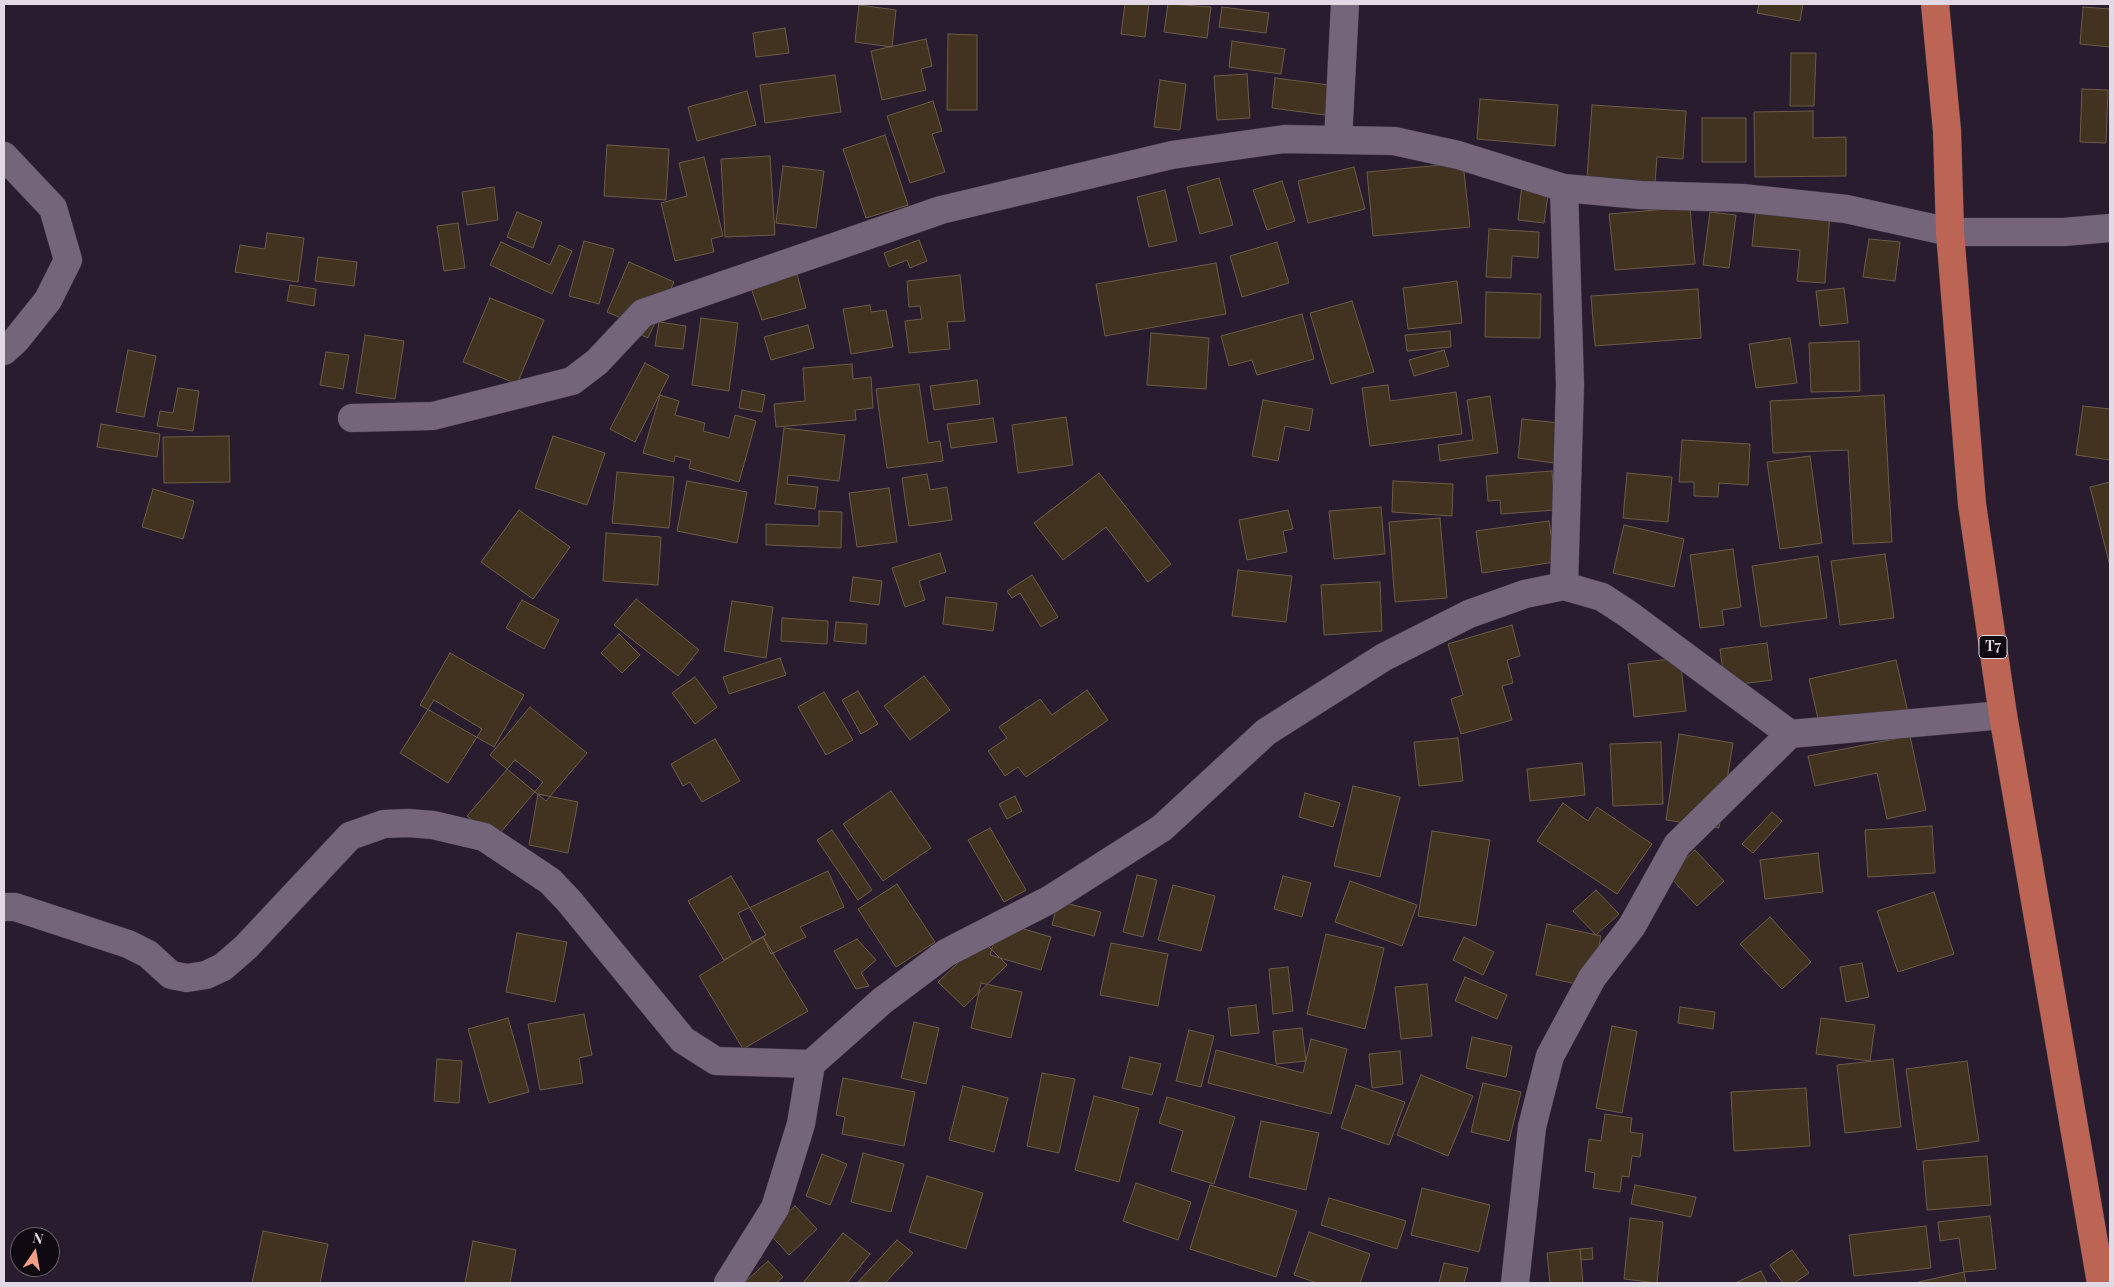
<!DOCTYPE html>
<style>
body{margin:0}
#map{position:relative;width:2114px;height:1287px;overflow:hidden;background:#291c2e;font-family:"Playfair Display",serif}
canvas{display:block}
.frame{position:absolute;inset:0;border:5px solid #e2d9e5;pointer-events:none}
.north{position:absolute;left:10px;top:1227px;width:50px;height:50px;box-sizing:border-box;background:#0f0911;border:1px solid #635c66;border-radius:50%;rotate:12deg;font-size:14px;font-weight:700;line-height:20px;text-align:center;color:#e2d9e5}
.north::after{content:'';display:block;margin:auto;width:18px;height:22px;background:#f39f86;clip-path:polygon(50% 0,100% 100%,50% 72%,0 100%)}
</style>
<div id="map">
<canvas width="2114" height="1287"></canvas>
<div class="frame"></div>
<div class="north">N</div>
</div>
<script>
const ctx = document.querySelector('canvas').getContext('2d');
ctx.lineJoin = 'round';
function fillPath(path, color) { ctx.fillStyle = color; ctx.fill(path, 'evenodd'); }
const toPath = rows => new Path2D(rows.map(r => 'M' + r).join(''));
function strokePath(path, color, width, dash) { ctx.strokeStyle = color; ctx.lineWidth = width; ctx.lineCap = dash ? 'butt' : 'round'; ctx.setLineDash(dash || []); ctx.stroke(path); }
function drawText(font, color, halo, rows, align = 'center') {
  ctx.font = font + ' "Playfair Display",serif'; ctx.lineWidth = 5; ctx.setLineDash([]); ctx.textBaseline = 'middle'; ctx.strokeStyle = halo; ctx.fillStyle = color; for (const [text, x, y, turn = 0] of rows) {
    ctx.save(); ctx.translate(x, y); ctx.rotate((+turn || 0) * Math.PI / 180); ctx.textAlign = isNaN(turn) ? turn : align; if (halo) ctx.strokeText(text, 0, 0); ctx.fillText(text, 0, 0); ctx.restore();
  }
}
const building = toPath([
 [1125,4,1149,4,1145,37,1121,34,1125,4],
 [1168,4,1211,7,1207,38,1164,32,1168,4],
 [1759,4,1803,4,1800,21,1757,13,1759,4],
 [859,5,896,10,892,47,855,42,859,5],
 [1222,7,1269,13,1266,33,1219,27,1222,7],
 [2083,7,2110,9,2110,47,2080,44,2083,7],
 [785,28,789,53,756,57,753,33,785,28],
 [948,34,977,35,977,110,947,110,948,34],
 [926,39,932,66,921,69,926,90,882,100,871,51,926,39],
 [1232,41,1285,49,1281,74,1229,67,1232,41],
 [1791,53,1816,53,1814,106,1790,106,1791,53],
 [1247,74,1250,118,1217,120,1214,76,1247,74],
 [835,75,841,112,765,123,760,85,835,75],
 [1275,78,1329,85,1325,115,1272,108,1275,78],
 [1160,80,1186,84,1180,130,1154,127,1160,80],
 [2082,89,2108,90,2106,143,2080,142,2082,89],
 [747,91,756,125,697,141,688,107,747,91],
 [1480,99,1558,105,1555,146,1477,139,1480,99],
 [933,101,942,131,932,134,945,172,910,183,887,116,933,101],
 [1592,105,1686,111,1683,159,1657,157,1655,183,1587,178,1592,105],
 [1813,111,1813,138,1846,137,1846,176,1755,177,1754,112,1813,111],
 [1702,118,1746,118,1746,162,1702,162,1702,118],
 [885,135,908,205,866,218,843,149,885,135],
 [607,145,669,149,666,200,604,196,607,145],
 [770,156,775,235,725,237,721,159,770,156],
 [704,157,723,236,711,239,714,252,675,261,661,203,687,196,679,163,704,157],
 [1463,163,1470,227,1373,236,1367,172,1463,163],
 [783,166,824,171,816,228,776,223,783,166],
 [1354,167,1365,209,1308,223,1298,181,1354,167],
 [1219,178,1233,225,1200,234,1187,187,1219,178],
 [1282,181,1295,221,1267,230,1253,190,1282,181],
 [1522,184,1549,187,1544,223,1518,220,1522,184],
 [494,187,498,220,467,225,462,192,494,187],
 [1165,190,1177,241,1149,247,1137,197,1165,190],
 [1756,206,1830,212,1825,283,1797,281,1800,250,1752,246,1756,206],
 [1690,207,1695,264,1615,270,1609,214,1690,207],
 [517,212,542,222,533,248,507,237,517,212],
 [1710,212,1736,215,1729,268,1703,265,1710,212],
 [458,223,465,268,444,271,437,226,458,223],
 [1489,229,1539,232,1538,258,1512,256,1511,278,1486,277,1489,229],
 [267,233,304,238,298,282,235,272,240,245,265,249,267,233],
 [1869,239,1900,242,1895,281,1863,277,1869,239],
 [919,240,927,261,910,268,907,260,889,267,884,253,919,240],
 [584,241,614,249,599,304,569,296,584,241],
 [501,242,550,265,559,245,572,251,552,294,490,265,501,242],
 [1277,242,1289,283,1242,297,1230,256,1277,242],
 [318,257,357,262,354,286,315,281,318,257],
 [629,262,674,282,648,338,618,325,621,318,607,312,629,262],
 [1216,263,1226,314,1105,336,1096,284,1216,263],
 [797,274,806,308,762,320,751,288,797,274],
 [960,275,965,321,947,322,950,349,909,353,905,321,922,319,920,306,909,307,907,281,960,275],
 [1457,281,1462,323,1408,329,1403,288,1457,281],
 [290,285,316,289,314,306,287,301,290,285],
 [1844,288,1848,323,1820,326,1816,291,1844,288],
 [1698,289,1701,338,1595,346,1591,296,1698,289],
 [1486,292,1541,294,1540,338,1485,337,1486,292],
 [490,298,544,320,517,384,463,362,490,298],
 [1352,301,1374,372,1331,384,1310,313,1352,301],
 [870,305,871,312,886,310,893,347,851,354,843,309,870,305],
 [1302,314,1314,359,1257,375,1252,360,1229,366,1221,336,1302,314],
 [701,318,738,323,729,391,692,385,701,318],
 [659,322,686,326,683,349,655,346,659,322],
 [808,325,814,348,771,360,764,337,808,325],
 [1450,331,1451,347,1407,351,1405,335,1450,331],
 [1151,333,1209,338,1206,389,1147,385,1151,333],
 [365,335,404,341,395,399,356,393,365,335],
 [1790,338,1797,383,1756,388,1749,344,1790,338],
 [1859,341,1860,391,1811,392,1809,343,1859,341],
 [128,350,156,356,144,417,116,412,128,350],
 [1444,350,1449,366,1414,376,1409,360,1444,350],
 [326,352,349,355,343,389,320,385,326,352],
 [645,363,669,376,635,442,610,429,645,363],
 [852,364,853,379,871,377,873,408,855,410,856,420,776,427,774,404,805,401,803,368,852,364],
 [977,380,980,404,934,410,930,386,977,380],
 [919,384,928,443,940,441,943,461,887,468,876,389,919,384],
 [1388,385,1390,401,1456,392,1462,434,1370,446,1362,388,1388,385],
 [178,388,199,391,193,431,157,426,160,411,173,413,178,388],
 [742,390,765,395,762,412,739,408,742,390],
 [660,395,679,401,675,415,705,423,703,431,729,438,735,415,756,421,739,482,689,468,691,460,675,456,674,462,643,453,660,395],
 [1884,395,1892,542,1853,544,1848,450,1773,453,1770,401,1884,395],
 [1490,396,1498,453,1440,461,1438,445,1473,440,1467,400,1490,396],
 [1263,400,1313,409,1309,431,1285,426,1278,461,1252,456,1263,400],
 [2083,406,2110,409,2110,460,2076,455,2083,406],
 [1066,417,1073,465,1018,473,1012,425,1066,417],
 [993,418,997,442,951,448,947,424,993,418],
 [1522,419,1559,423,1554,463,1518,458,1522,419],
 [101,424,160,434,157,457,97,447,101,424],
 [784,428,845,435,839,481,788,475,787,484,818,487,815,509,775,504,784,428],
 [229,436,230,482,164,483,163,437,229,436],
 [553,436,605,453,587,505,535,488,553,436],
 [1682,440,1750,444,1748,485,1719,483,1718,497,1694,496,1694,482,1679,482,1682,440],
 [1810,456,1822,543,1780,549,1767,462,1810,456],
 [1552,471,1555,510,1501,514,1500,500,1488,501,1486,476,1552,471],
 [617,472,674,477,669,528,612,523,617,472],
 [1099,473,1171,564,1148,582,1106,527,1063,560,1034,523,1099,473],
 [1627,473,1672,477,1668,522,1623,518,1627,473],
 [927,474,930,490,947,487,952,520,909,526,902,478,927,474],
 [687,481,747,492,737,543,677,531,687,481],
 [1393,481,1453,484,1452,516,1392,512,1393,481],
 [2110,482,2110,566,2090,487,2110,482],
 [889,488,897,542,857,547,849,493,889,488],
 [153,489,194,501,183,539,142,527,153,489],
 [1381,507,1385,554,1334,559,1329,511,1381,507],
 [519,510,570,547,533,599,481,562,519,510],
 [1288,510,1293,529,1283,531,1287,552,1247,560,1239,520,1288,510],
 [819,511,842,512,841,548,766,545,766,524,819,526,819,511],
 [1440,518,1447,598,1395,602,1389,522,1440,518],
 [1549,521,1555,562,1482,573,1476,531,1549,521],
 [1624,525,1684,539,1674,587,1613,573,1624,525],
 [606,533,661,537,658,585,603,581,606,533],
 [1733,549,1741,607,1722,610,1724,625,1700,628,1690,555,1733,549],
 [940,553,946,572,919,581,925,600,905,607,892,568,940,553],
 [1885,554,1894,618,1840,625,1831,561,1885,554],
 [1818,556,1827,618,1761,627,1752,566,1818,556],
 [1238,570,1292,576,1286,622,1232,616,1238,570],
 [1032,575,1058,617,1041,627,1020,593,1012,598,1007,591,1032,575],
 [853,577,882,581,879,605,850,601,853,577],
 [1380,582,1382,631,1324,635,1321,585,1380,582],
 [946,597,997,603,993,631,943,624,946,597],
 [636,599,699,650,678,676,614,625,636,599],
 [522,600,559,620,544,649,506,628,522,600],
 [732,601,773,607,766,658,724,651,732,601],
 [782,618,828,621,827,644,781,641,782,618],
 [836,622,867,624,866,644,834,641,836,622],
 [1512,625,1520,656,1507,660,1513,683,1502,686,1512,720,1461,734,1451,699,1463,695,1448,644,1512,625],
 [619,634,640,655,622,673,601,653,619,634],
 [1767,643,1772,680,1725,686,1720,649,1767,643],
 [450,653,524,695,494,747,420,705,450,653],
 [780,658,786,675,729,694,723,677,780,658],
 [1680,658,1686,711,1634,717,1628,664,1680,658],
 [1896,660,1909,717,1822,736,1809,679,1896,660],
 [924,676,950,710,910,740,884,706,924,676],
 [695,677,717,707,695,724,672,693,695,677],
 [1087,690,1108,720,1026,777,1018,767,1005,776,988,751,1007,738,999,727,1040,699,1052,715,1087,690],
 [858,691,878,724,861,734,842,700,858,691],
 [824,692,853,740,826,755,798,707,824,692],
 [434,700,482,729,448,783,400,753,434,700],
 [530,707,587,753,546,801,490,755,530,707],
 [1679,734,1733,743,1719,828,1666,820,1679,734],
 [1910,736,1926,810,1887,819,1877,773,1815,786,1808,756,1910,736],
 [1458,738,1463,781,1419,786,1414,742,1458,738],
 [715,739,740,781,702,802,690,782,683,786,671,764,715,739],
 [1661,742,1663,804,1613,806,1610,744,1661,742],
 [515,760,543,782,495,839,467,816,515,760],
 [1582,763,1585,795,1530,801,1527,769,1582,763],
 [1353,786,1400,797,1380,877,1334,866,1353,786],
 [891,791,931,848,883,881,843,824,891,791],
 [1305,793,1340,803,1333,827,1299,817,1305,793],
 [538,794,578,802,568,853,529,845,538,794],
 [1015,796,1022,811,1007,819,999,804,1015,796],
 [1563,803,1588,821,1597,807,1652,844,1617,894,1537,841,1563,803],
 [1772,812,1782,821,1753,853,1742,844,1772,812],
 [1932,826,1935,873,1868,877,1865,830,1932,826],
 [990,828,1026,890,1004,902,968,840,990,828],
 [832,830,872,890,858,900,817,840,832,830],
 [1432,831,1490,840,1476,926,1418,916,1432,831],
 [1695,850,1724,881,1697,906,1668,875,1695,850],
 [1818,853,1823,892,1765,899,1760,860,1818,853],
 [828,871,844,907,800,927,806,937,771,954,763,937,752,942,738,913,828,871],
 [1137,875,1157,880,1143,937,1123,932,1137,875],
 [731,876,766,935,724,960,688,901,731,876],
 [1283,876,1311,883,1302,917,1274,909,1283,876],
 [1350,881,1417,905,1402,946,1335,922,1350,881],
 [897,884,935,942,896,967,858,909,897,884],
 [1173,885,1215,896,1201,951,1158,940,1173,885],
 [1596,890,1619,914,1596,935,1573,911,1596,890],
 [1934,892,1954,954,1898,972,1877,911,1934,892],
 [1058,901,1101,912,1094,936,1052,925,1058,901],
 [1770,917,1811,962,1782,989,1740,944,1770,917],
 [1000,922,1051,937,1041,970,990,955,1000,922],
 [1547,924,1601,936,1590,987,1536,975,1547,924],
 [517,933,567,942,555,1002,506,992,517,933],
 [1326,934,1384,948,1365,1029,1307,1014,1326,934],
 [763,937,808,1011,743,1049,699,976,763,937],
 [1464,937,1494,952,1483,975,1453,960,1464,937],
 [857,939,876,960,861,973,869,986,856,989,834,951,857,939],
 [982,940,1007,965,964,1007,938,982,982,940],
 [1111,943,1168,954,1158,1006,1100,995,1111,943],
 [1862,963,1869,997,1846,1002,1840,967,1862,963],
 [1288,967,1293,1011,1273,1014,1269,969,1288,967],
 [1465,977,1507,995,1497,1019,1455,1001,1465,977],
 [981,983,1022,992,1011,1038,971,1028,981,983],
 [1427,984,1432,1036,1401,1039,1395,987,1427,984],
 [1256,1005,1259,1033,1231,1036,1228,1008,1256,1005],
 [1680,1007,1715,1012,1713,1029,1678,1023,1680,1007],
 [584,1014,592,1055,579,1058,583,1083,540,1090,528,1024,584,1014],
 [508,1018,529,1092,489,1103,468,1029,508,1018],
 [1821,1018,1875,1025,1870,1061,1816,1054,1821,1018],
 [914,1022,939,1028,926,1084,901,1078,914,1022],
 [1612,1026,1637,1031,1622,1113,1596,1108,1612,1026],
 [1302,1028,1306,1061,1276,1064,1273,1031,1302,1028],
 [1189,1030,1214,1036,1201,1087,1176,1081,1189,1030],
 [1472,1037,1512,1046,1506,1077,1466,1068,1472,1037],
 [1311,1039,1347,1049,1331,1114,1208,1083,1216,1050,1303,1073,1311,1039],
 [1400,1051,1403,1084,1372,1088,1369,1054,1400,1051],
 [1130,1057,1161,1064,1152,1095,1122,1088,1130,1057],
 [437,1059,462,1061,459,1103,434,1101,437,1059],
 [1893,1059,1901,1127,1845,1133,1837,1065,1893,1059],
 [1967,1061,1979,1141,1917,1150,1906,1069,1967,1061],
 [1042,1073,1075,1079,1059,1153,1027,1146,1042,1073],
 [1421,1075,1473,1096,1448,1156,1397,1135,1421,1075],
 [843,1078,915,1092,904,1146,842,1134,845,1117,836,1115,843,1078],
 [1483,1083,1521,1092,1509,1141,1471,1132,1483,1083],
 [1356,1085,1405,1102,1389,1145,1341,1128,1356,1085],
 [963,1086,1008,1098,994,1152,949,1140,963,1086],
 [1806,1088,1810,1146,1734,1151,1731,1092,1806,1088],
 [1094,1096,1139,1108,1119,1182,1075,1170,1094,1096],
 [1167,1097,1235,1117,1214,1184,1171,1171,1183,1131,1159,1123,1167,1097],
 [1605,1114,1632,1118,1630,1132,1643,1134,1640,1157,1632,1156,1629,1177,1622,1176,1620,1192,1593,1188,1595,1173,1585,1171,1589,1139,1601,1141,1605,1114],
 [1261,1121,1319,1133,1306,1190,1249,1177,1261,1121],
 [863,1153,904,1164,891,1212,851,1202,863,1153],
 [822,1154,847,1164,830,1205,806,1196,822,1154],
 [1987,1156,1991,1205,1927,1210,1923,1161,1987,1156],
 [927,1176,983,1193,966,1249,909,1232,927,1176],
 [1136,1183,1191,1202,1178,1240,1123,1221,1136,1183],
 [1210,1185,1297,1211,1276,1277,1190,1249,1210,1185],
 [1635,1185,1696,1197,1691,1217,1631,1204,1635,1185],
 [1422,1188,1490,1205,1479,1252,1411,1235,1422,1188],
 [1329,1198,1406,1221,1397,1249,1321,1225,1329,1198],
 [795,1206,817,1229,789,1255,767,1231,795,1206],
 [1990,1216,1996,1269,1964,1272,1959,1238,1940,1241,1938,1222,1990,1216],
 [1630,1218,1663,1222,1657,1283,1624,1279,1630,1218],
 [1926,1226,1931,1268,1854,1276,1849,1235,1926,1226],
 [263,1231,328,1244,320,1283,252,1283,263,1231],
 [1309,1232,1370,1254,1360,1283,1317,1283,1294,1275,1309,1232],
 [843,1233,870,1254,847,1283,803,1283,843,1233],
 [897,1240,913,1253,885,1283,858,1282,897,1240],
 [473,1241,516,1250,510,1283,465,1283,473,1241],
 [1592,1248,1593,1259,1581,1260,1580,1249,1592,1248],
 [1580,1249,1583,1283,1550,1283,1547,1253,1580,1249],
 [1792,1250,1809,1273,1794,1283,1783,1283,1770,1265,1792,1250],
 [768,1261,783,1277,776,1283,744,1283,768,1261],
 [1444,1263,1468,1268,1464,1283,1439,1283,1444,1263],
 [1761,1271,1767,1283,1735,1283,1761,1271],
 [1964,1272,1966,1283,1914,1283,1964,1272]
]);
fillPath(building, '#413320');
strokePath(building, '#6c5c48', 1);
const street = toPath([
 [1338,140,1345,4],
 [4,156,53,208,68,260,48,300,16,340,4,351],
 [1564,188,1570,385,1564,586],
 [352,418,433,416,572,381,597,362,643,313,941,210,1172,155,1284,139,1394,141,1458,155,1564,188,1640,195,1742,198,1846,209,1950,232,2064,232,2110,228],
 [4,907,15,907,128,944,148,954,171,975,187,978,206,975,223,967,246,947,350,836,384,824,408,823,433,825,484,837,550,881,569,901,683,1040,716,1061,811,1064],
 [728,1283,775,1208,801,1124,811,1064,882,1001,946,953,1049,900,1162,828,1266,732,1384,657,1469,614,1525,594,1564,586,1602,597,1628,614,1790,734],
 [1515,1283,1532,1127,1550,1056,1592,978,1632,926,1677,845,1790,734,2003,715]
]);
const highway = toPath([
 [1935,4,1947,131,1950,232,1972,504,2003,715,2101,1283]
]);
strokePath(street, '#443948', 29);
strokePath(highway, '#443948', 29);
strokePath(street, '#74657a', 28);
strokePath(highway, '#bd6555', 28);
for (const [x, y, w] of [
 [1993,647,28]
]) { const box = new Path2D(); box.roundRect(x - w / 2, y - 11.5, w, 23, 4); ctx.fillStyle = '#0f0911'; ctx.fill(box); strokePath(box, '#e2d9e5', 1); }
drawText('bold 14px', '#e2d9e5', null, [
 ["T7",1993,647]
]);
</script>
